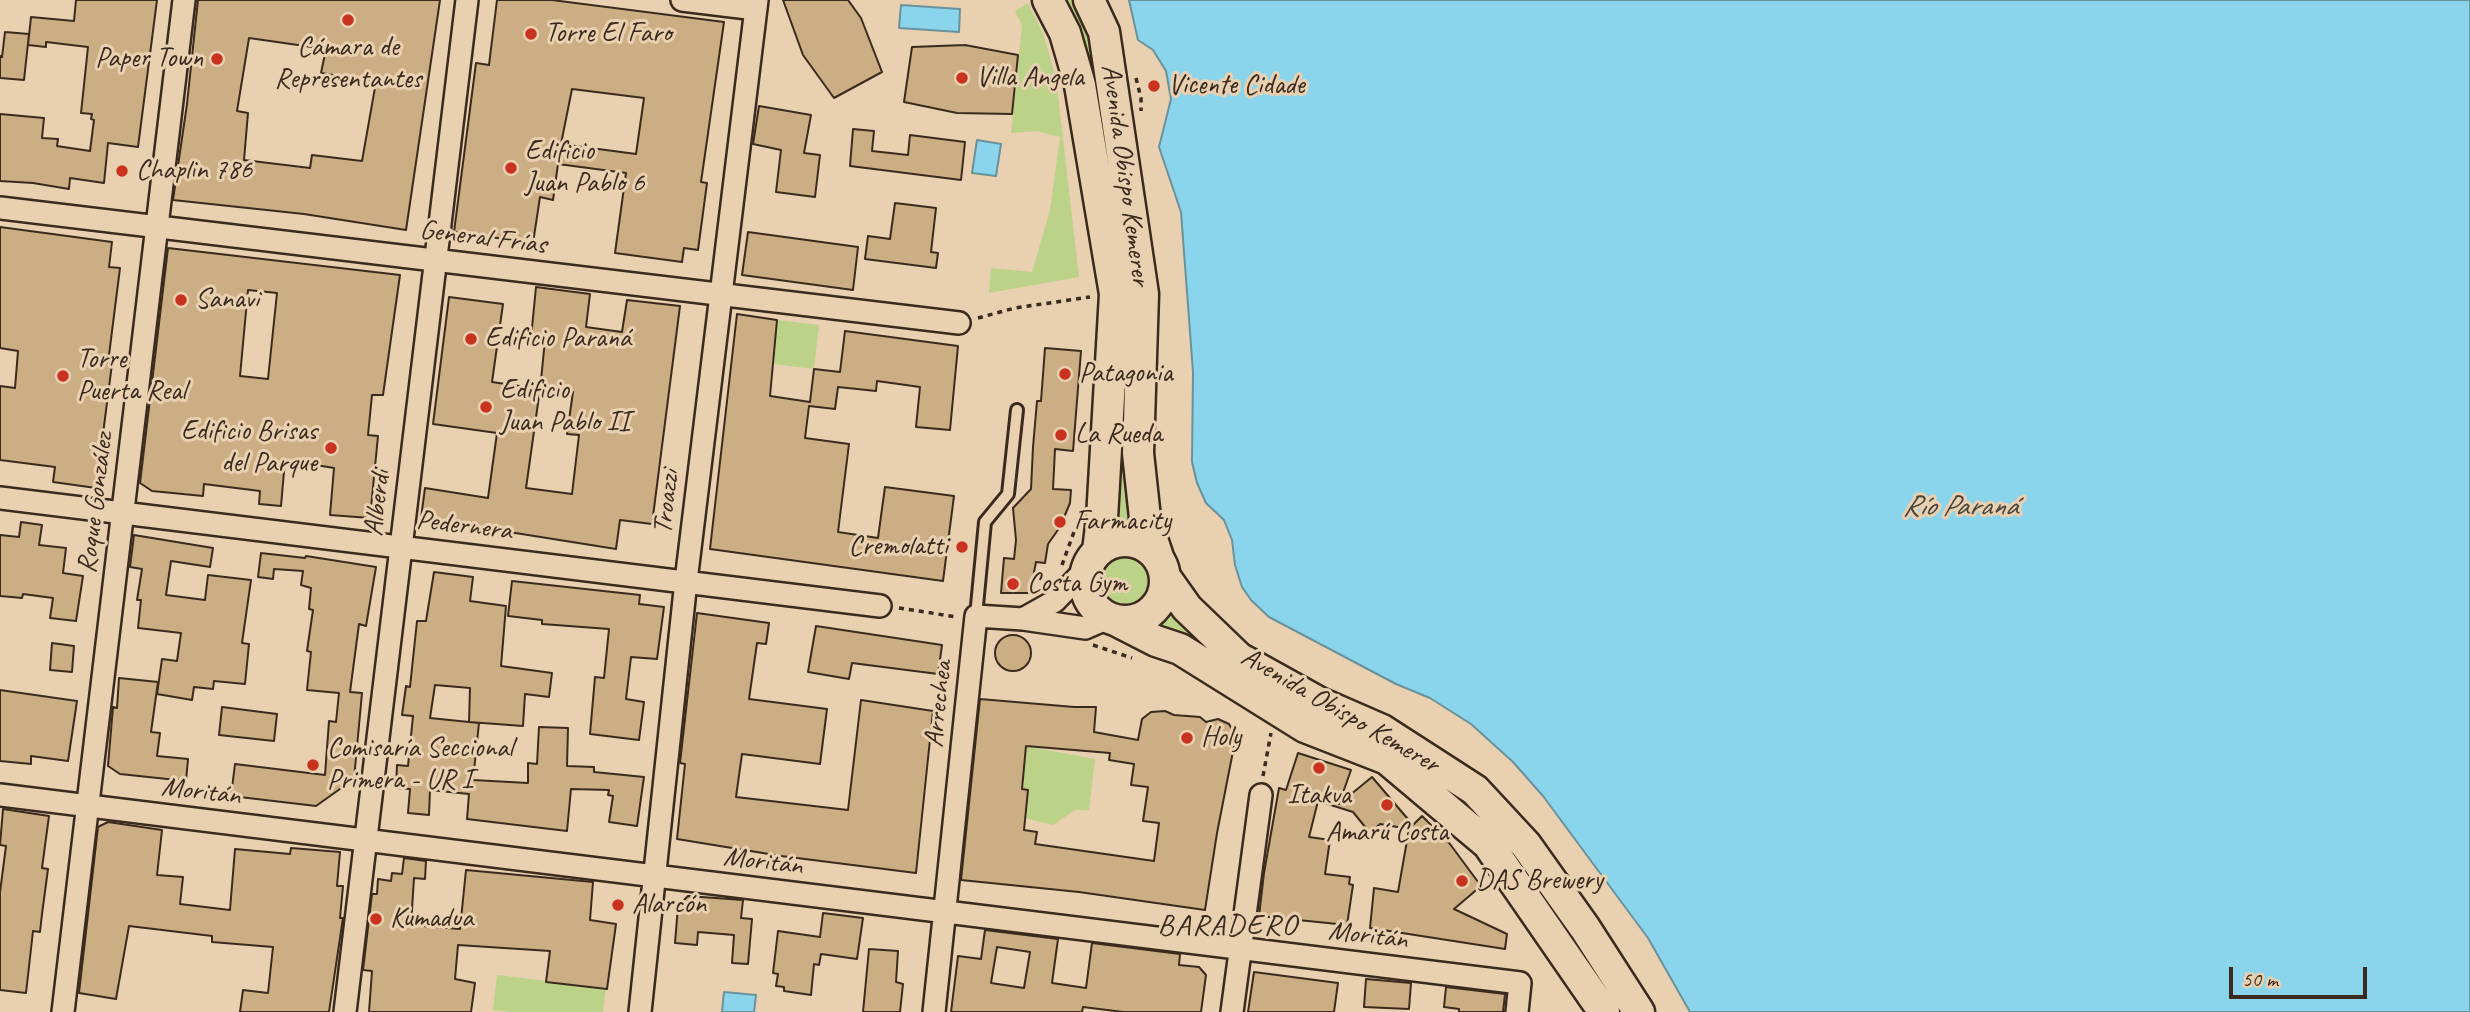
<!DOCTYPE html>
<meta charset="utf-8">
<style>
body{margin:0}
#map{position:relative;width:2470px;height:1012px;overflow:hidden;background:#e8d0b1;font-family:Caveat,sans-serif}
canvas{display:block}
.scale{position:absolute;left:2229px;top:967px;width:138px;height:32px;box-sizing:border-box;border:4px solid #3b2a1e;border-top:0;padding-left:9px;font-size:21px;line-height:24px;white-space:nowrap;color:#3b2a1e;-webkit-text-stroke:5px #e8d0b1;paint-order:stroke}
</style>
<div id="map">
<canvas width="2470" height="1012"></canvas>
<div class="scale">50 m</div>
</div>
<script>
const ctx = document.querySelector('canvas').getContext('2d');
ctx.lineJoin = 'round';
function fillPath(path, color) { ctx.fillStyle = color; ctx.fill(path, 'evenodd'); }
const toPath = rows => new Path2D(rows.map(r => 'M' + r).join(''));
function strokePath(path, color, width, dash) { ctx.strokeStyle = color; ctx.lineWidth = width; ctx.lineCap = dash ? 'butt' : 'round'; ctx.setLineDash(dash || []); ctx.stroke(path); }
function drawText(font, color, halo, rows, align = 'center') {
  ctx.font = font + ' Caveat,sans-serif'; ctx.lineWidth = 6; ctx.setLineDash([]); ctx.textBaseline = 'middle'; ctx.strokeStyle = halo; ctx.fillStyle = color; for (const [text, x, y, turn = 0] of rows) {
    ctx.save(); ctx.translate(x, y); ctx.rotate((+turn || 0) * Math.PI / 180); ctx.textAlign = isNaN(turn) ? turn : align; if (halo) ctx.strokeText(text, 0, 0); ctx.fillText(text, 0, 0); ctx.restore();
  }
}
fillPath(toPath([
 [1064,0,1074,0,1080,11,1097,71,1130,294,1125,453,1130,521,1136,534,1110,533,1123,294],
 [1028,3,1043,33,1056,78,1079,277,989,293,991,268,1032,272,1050,210,1060,137,1037,131,1011,133,1022,25,1015,11],
 [777,320,819,325,814,369,773,364],
 '1092 581a32 32 0 1 1 64 0a32 32 0 1 1-64 0Z',
 [1166,599,1213,656,1152,622,1165,608],
 [1026,746,1095,759,1089,810,1075,810,1053,825,1025,818,1028,790,1022,789],
 [497,975,606,988,603,1012,511,1012,493,1010]
]), '#bcd289');
const water = toPath([
 [1129,0,2470,0,2470,1012,1690,1012,1648,938,1543,796,1513,762,1471,724,1430,698,1396,684,1269,617,1251,600,1242,587,1235,565,1232,540,1224,520,1206,503,1197,483,1192,462,1193,372,1181,212,1159,147,1171,99,1166,71,1153,50,1138,40,1129,0],
 [901,5,960,9,959,32,899,28,901,5],
 [977,140,1001,144,996,176,972,173,977,140],
 [724,992,756,995,754,1012,722,1012,724,992]
]);
fillPath(water, '#8bd5ec');
strokePath(water, '#6b919a', 2);
const building = toPath([
 [76,0,157,0,138,147,108,143,104,183,70,178,69,189,33,183,0,181,0,114,44,118,42,138,58,139,57,146,90,151,94,120,91,119,92,114,81,113,88,47,46,42,46,47,28,45,31,17,74,21,76,0],
 [198,0,440,0,406,230,304,214,173,200,187,104,198,0],
 [249,38,326,49,321,73,376,82,362,161,312,155,310,168,244,160,248,113,237,111,249,38],
 [497,0,552,0,724,22,701,182,707,183,698,250,684,248,682,262,615,253,626,173,558,164,553,200,540,197,533,243,454,232,476,63,489,65,497,0],
 [572,89,644,98,636,154,561,144,572,89],
 [783,0,848,0,861,18,882,72,834,98,803,55,783,0],
 [5,32,29,34,24,80,0,78,0,56,2,57,5,32],
 [965,45,1018,55,1012,114,957,113,904,102,912,47,965,45],
 [759,106,811,115,804,153,820,155,815,197,776,192,781,150,753,144,759,106],
 [853,129,874,131,872,151,908,155,910,135,965,142,961,180,850,166,853,129],
 [895,203,936,208,931,252,938,253,936,268,865,259,868,236,890,239,895,203],
 [0,227,112,242,109,267,120,268,108,363,112,364,96,488,53,482,55,467,0,460,0,386,15,388,18,351,0,348,0,227],
 [748,232,858,247,853,290,742,275,748,232],
 [168,248,400,275,383,395,372,395,368,435,378,436,370,518,330,515,334,468,285,460,281,506,259,504,260,491,204,484,203,496,152,491,140,483,168,248],
 [248,290,277,293,268,379,240,376,248,290],
 [536,287,590,294,586,327,622,332,627,300,680,306,652,524,620,520,616,549,421,518,425,488,488,498,497,433,433,424,449,297,503,304,492,382,540,389,526,488,572,494,579,435,567,434,573,392,540,390,545,340,531,338,536,287],
 [737,314,777,320,770,396,810,402,814,369,840,372,845,331,958,346,950,430,916,427,920,387,877,381,876,391,838,387,835,409,809,406,805,438,849,444,838,532,878,538,885,487,954,496,943,581,710,549,737,314],
 [1045,348,1081,351,1073,451,1055,449,1053,489,1071,490,1070,503,1060,527,1048,544,1045,563,1036,562,1030,593,1001,593,1004,558,1014,559,1016,540,1013,508,1031,489,1033,447,1037,401,1041,401,1045,348],
 [21,522,42,525,39,545,66,548,63,573,83,576,76,621,50,618,53,598,23,594,22,598,0,596,0,535,19,537,21,522],
 [134,535,213,548,210,567,171,561,166,595,205,600,208,575,251,580,242,643,249,644,245,684,214,681,213,689,194,687,192,700,157,694,162,659,177,661,181,633,138,628,141,600,137,600,142,569,130,567,134,535],
 [261,553,305,558,306,556,376,567,366,626,359,624,350,692,362,693,354,779,316,806,231,796,235,764,325,775,329,721,336,722,339,693,307,690,311,652,307,651,313,610,309,609,311,588,301,585,303,571,274,569,273,579,258,577,261,553],
 [434,572,473,577,470,601,506,606,501,666,552,673,549,697,525,694,523,726,469,722,479,723,473,780,528,783,528,763,537,764,539,727,568,728,567,766,594,767,594,772,644,777,637,826,609,822,613,796,608,795,609,790,571,789,567,831,467,819,469,794,430,790,429,815,408,813,410,789,396,788,397,765,408,766,413,716,402,715,406,686,410,687,417,621,426,621,434,572],
 [435,685,470,688,469,722,430,718,435,685],
 [512,581,640,595,639,604,664,607,657,659,631,657,626,699,644,702,639,740,590,734,595,677,604,678,609,629,542,624,542,620,508,616,512,581],
 [697,613,769,623,766,644,757,643,749,699,827,709,820,764,742,754,736,797,848,810,861,700,933,711,916,873,781,856,677,839,685,764,680,763,697,613],
 [816,626,942,645,938,674,852,663,849,679,808,672,816,626],
 '995 653a18 18 0 1 1 36 0a18 18 0 1 1-36 0Z',
 [52,643,74,646,72,672,50,670,52,643],
 [119,678,158,682,151,732,160,733,157,756,188,759,186,781,120,774,108,766,113,707,117,708,119,678],
 [0,690,77,701,68,761,31,756,31,764,0,761,0,690],
 [980,699,1074,707,1096,707,1094,732,1138,740,1142,719,1151,712,1165,711,1174,715,1200,717,1206,722,1218,719,1229,724,1236,736,1217,833,1205,910,1079,892,961,880,980,699],
 [1026,746,1110,753,1109,760,1134,764,1131,785,1148,787,1143,821,1159,823,1154,861,1035,844,1037,832,1024,830,1028,790,1022,789,1026,746],
 [222,707,277,714,274,741,219,735,222,707],
 [1298,753,1351,770,1339,804,1372,777,1413,825,1422,816,1450,844,1481,886,1454,909,1507,934,1505,949,1370,928,1374,888,1398,892,1409,829,1380,824,1370,833,1353,812,1318,801,1309,837,1330,840,1325,874,1350,877,1349,884,1353,885,1347,925,1259,916,1264,873,1279,788,1286,790,1298,753],
 [3,809,49,816,42,868,48,869,42,914,40,932,33,931,26,993,0,990,0,892,6,846,0,845,3,809],
 [108,822,162,830,157,875,183,877,180,904,230,910,235,849,290,854,291,848,340,852,337,886,343,886,340,918,343,918,329,1012,240,1012,243,990,268,993,273,947,212,942,212,936,129,926,116,999,79,993,98,827,108,822],
 [404,858,426,861,425,879,414,878,411,925,460,929,466,870,593,882,590,920,616,924,607,989,546,982,550,951,458,945,455,979,475,983,471,1012,369,1012,372,971,363,970,372,894,377,894,378,879,391,881,392,873,402,874,404,858],
 [688,896,743,900,741,918,752,919,748,964,732,963,734,935,698,932,697,945,675,943,678,906,688,896],
 [823,913,863,918,857,959,821,954,819,965,814,964,811,995,784,991,784,987,776,986,778,974,773,973,778,931,820,937,823,913],
 [985,930,1058,939,1052,983,1086,988,1092,943,1180,954,1179,965,1199,967,1206,975,1201,1012,1123,1012,1083,1007,1082,1012,951,1012,958,956,981,959,985,930],
 [997,947,1030,952,1024,988,991,983,997,947],
 [869,949,898,951,896,982,903,984,900,1012,863,1012,869,949],
 [1254,972,1338,983,1334,1012,1248,1012,1254,972],
 [1366,979,1411,983,1409,1009,1364,1007,1366,979],
 [1446,987,1505,994,1503,1012,1459,1012,1459,1009,1444,1007,1446,987]
]);
fillPath(building, '#cbae83');
strokePath(building, '#3b2a1e', 2);
const lane = toPath([
 [976,616,985,522,1008,494,1017,410]
]);
const street = toPath([
 [682,0,756,9],
 [0,208,959,323],
 [0,498,880,606],
 [1023,619,1055,601,1086,569],
 [0,795,1520,983,1517,1012],
 [63,1012,184,0],
 [345,1012,467,0],
 [640,1012,686,581,757,0],
 [934,1012,976,616,1023,619,1085,628,1108,618],
 [1232,1012,1261,795]
]);
const secondary = toPath([
 [1048,0,1065,33,1080,85,1115,294,1102,518,1098,551],
 [1089,0,1104,32,1143,294,1138,453,1145,518,1159,560],
 '1085 581a40 40 0 1 1 80 0a40 40 0 1 1-80 0Z',
 [1165,577,1187,608,1239,658,1320,703,1382,730,1475,790,1526,845,1585,928,1639,1012],
 [1115,620,1156,641,1180,649,1305,727,1387,759,1488,844,1604,1012]
]);
strokePath(lane, '#3b2a1e', 16);
strokePath(street, '#3b2a1e', 26);
strokePath(secondary, '#3b2a1e', 35);
strokePath(toPath([
 [1136,78,1141,98,1141,111],
 [978,318,1015,308,1090,297],
 [1062,565,1075,529],
 [899,608,957,617],
 [1093,645,1132,658],
 [1263,776,1271,733]
]), '#3b2a1e', 3.5, [5, 5]);
strokePath(lane, '#e8d0b1', 10);
strokePath(street, '#e8d0b1', 21);
strokePath(secondary, '#e8d0b1', 30);
for (const [x, y, r, color] of [
 [348,20,7,"#c8321e"],
 [531,34,7,"#c8321e"],
 [217,59,7,"#c8321e"],
 [962,78,7,"#c8321e"],
 [1154,86,7,"#c8321e"],
 [511,168,7,"#c8321e"],
 [122,171,7,"#c8321e"],
 [181,300,7,"#c8321e"],
 [471,339,7,"#c8321e"],
 [1065,374,7,"#c8321e"],
 [63,376,7,"#c8321e"],
 [486,407,7,"#c8321e"],
 [1061,435,7,"#c8321e"],
 [331,448,7,"#c8321e"],
 [1060,522,7,"#c8321e"],
 [962,547,7,"#c8321e"],
 [1013,584,7,"#c8321e"],
 [1187,738,7,"#c8321e"],
 [313,765,7,"#c8321e"],
 [1319,768,7,"#c8321e"],
 [1387,805,7,"#c8321e"],
 [1462,881,7,"#c8321e"],
 [618,905,7,"#c8321e"],
 [376,919,7,"#c8321e"]
]) { const dot = new Path2D(); dot.arc(x, y, r, 0, 2 * Math.PI); ctx.fillStyle = color; ctx.fill(dot); strokePath(dot, '#e8d0b1', 2.5); }
drawText('28px', '#3b2a1e', '#e8d0b1', [
 ["Torre El Faro",545,34],
 ["Cámara de",348,48,"center"],
 ["Representantes",348,80,"center"],
 ["Paper Town",203,59,"right"],
 ["Villa Angela",976,78],
 ["Vicente Cidade",1168,86],
 ["Edificio",525,152],
 ["Juan Pablo 6",525,184],
 ["Chaplin 786",136,171],
 ["Sanavi",195,300],
 ["Edificio Paraná",485,339],
 ["Torre",77,360],
 ["Puerta Real",77,392],
 ["Patagonia",1079,374],
 ["Edificio",500,391],
 ["Juan Pablo II",500,423],
 ["Edificio Brisas",317,432,"right"],
 ["del Parque",317,464,"right"],
 ["La Rueda",1075,435],
 ["Farmacity",1074,522],
 ["Cremolatti",948,547,"right"],
 ["Costa Gym",1027,584],
 ["Holy",1201,738],
 ["Comisaría Seccional",327,749],
 ["Primera - UR I",327,781],
 ["Itakva",1319,796,"center"],
 ["Amarú Costa",1387,833,"center"],
 ["DAS Brewery",1476,881],
 ["Alarcón",632,905],
 ["Kumadua",390,919]
], 'left');
drawText('28px', '#3b2a1e', '#e8d0b1', [
 ["Avenida Obispo Kemerer",1125,175,82],
 ["General Frías",483,238,7],
 ["Troazzi",667,502,-83],
 ["Roque González",96,503,-83],
 ["Alberdi",378,503,-83],
 ["Pedernera",464,526,7],
 ["Arrechea",939,704,-84],
 ["Avenida Obispo Kemerer",1340,711,30],
 ["Moritán",201,792,7],
 ["Moritán",763,862,7],
 ["Moritán",1368,936,7]
]);
drawText('italic 30px', '#47443d', '#e8d0b1', [
 ["Río Paraná",1960,507]
]);
ctx.letterSpacing = '2px';
drawText('30px', '#3b2a1e', '#e8d0b1', [
 ["BARADERO",1228,926]
]);
ctx.letterSpacing = '0px';
</script>
